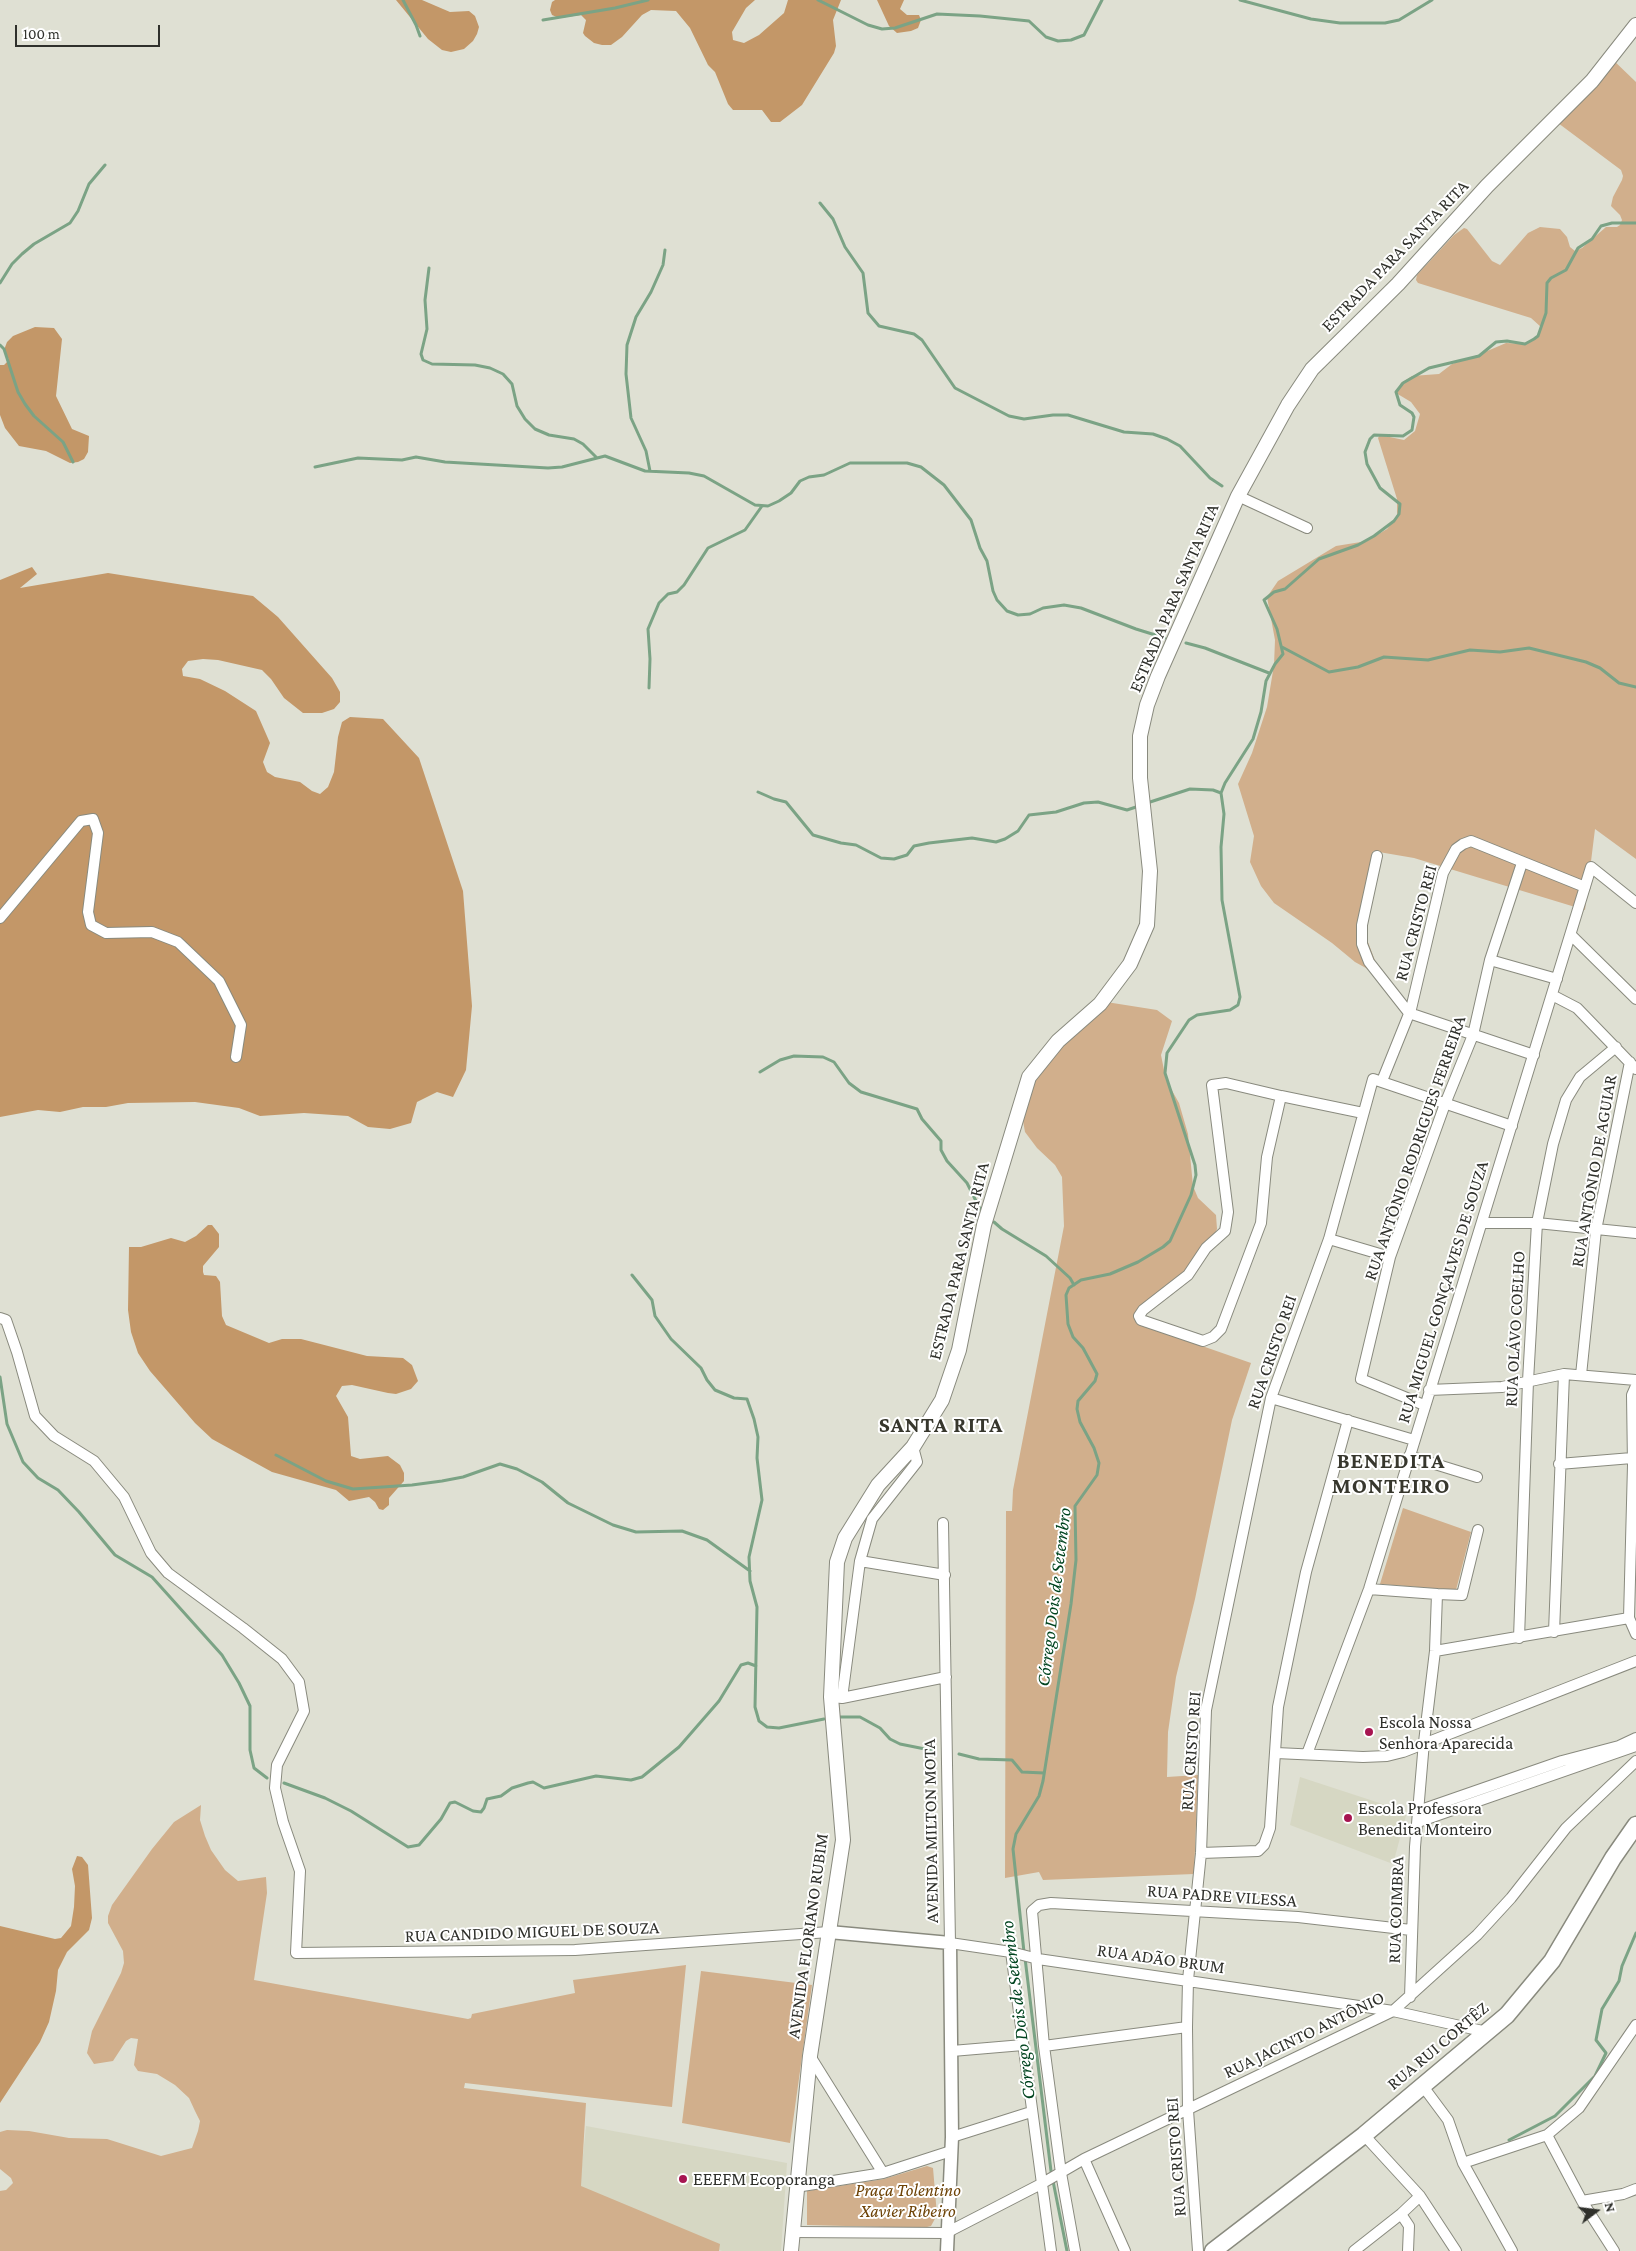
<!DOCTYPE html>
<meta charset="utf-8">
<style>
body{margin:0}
#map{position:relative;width:1636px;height:2251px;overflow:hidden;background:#dfe0d3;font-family:"Crimson Pro",serif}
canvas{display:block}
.north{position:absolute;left:1571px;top:2186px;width:50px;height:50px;-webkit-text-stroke:4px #fff;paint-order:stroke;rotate:75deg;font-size:14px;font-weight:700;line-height:20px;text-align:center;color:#2f302b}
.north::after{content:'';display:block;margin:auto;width:18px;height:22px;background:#2f302b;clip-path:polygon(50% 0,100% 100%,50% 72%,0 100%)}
.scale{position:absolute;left:15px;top:25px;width:145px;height:22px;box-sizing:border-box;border:2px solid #2f302b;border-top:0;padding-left:6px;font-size:15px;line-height:18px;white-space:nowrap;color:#2f302b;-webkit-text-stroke:4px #fff;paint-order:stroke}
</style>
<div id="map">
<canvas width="1636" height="2251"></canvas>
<div class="north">N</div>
<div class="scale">100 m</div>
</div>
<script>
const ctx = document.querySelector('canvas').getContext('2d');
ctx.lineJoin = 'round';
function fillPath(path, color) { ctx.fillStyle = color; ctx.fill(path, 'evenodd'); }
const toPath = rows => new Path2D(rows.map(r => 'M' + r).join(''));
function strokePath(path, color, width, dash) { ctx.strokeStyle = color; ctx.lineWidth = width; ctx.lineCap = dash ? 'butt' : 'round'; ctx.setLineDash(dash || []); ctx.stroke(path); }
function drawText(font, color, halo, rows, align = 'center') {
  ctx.font = font + ' "Crimson Pro",serif'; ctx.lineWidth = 4; ctx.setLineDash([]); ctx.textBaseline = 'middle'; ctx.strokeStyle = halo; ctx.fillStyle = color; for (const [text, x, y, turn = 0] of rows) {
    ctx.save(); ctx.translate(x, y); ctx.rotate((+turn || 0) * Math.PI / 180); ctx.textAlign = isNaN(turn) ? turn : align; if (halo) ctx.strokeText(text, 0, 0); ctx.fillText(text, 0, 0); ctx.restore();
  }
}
fillPath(toPath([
 [1300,1777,1407,1812,1393,1864,1290,1825],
 [586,2126,787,2163,781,2251,722,2251,579,2194]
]), '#d6d7c3');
fillPath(toPath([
 [1610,57,1636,82,1636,859,1595,829,1585,910,1414,858,1373,851,1366,937,1379,971,1375,973,1355,962,1332,943,1274,903,1261,886,1250,862,1254,836,1238,784,1252,753,1267,707,1274,665,1275,640,1267,597,1278,581,1336,546,1367,541,1387,529,1395,519,1397,515,1397,499,1378,438,1380,435,1404,440,1415,431,1420,414,1411,402,1396,393,1401,383,1412,376,1439,374,1452,364,1478,355,1506,343,1526,344,1538,336,1541,327,1531,318,1418,283,1416,280,1417,275,1454,235,1464,228,1467,229,1492,261,1500,265,1528,233,1540,227,1560,229,1567,237,1570,247,1575,251,1582,248,1606,227,1617,227,1620,225,1622,220,1620,215,1611,206,1613,197,1622,180,1623,176,1621,170,1554,120],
 [1100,1001,1157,1010,1172,1021,1161,1055,1166,1080,1179,1103,1188,1134,1193,1186,1198,1198,1216,1215,1217,1229,1210,1244,1182,1278,1137,1313,1136,1323,1251,1363,1232,1420,1195,1599,1176,1677,1168,1732,1167,1777,1198,1775,1194,1874,1043,1880,1039,1872,1005,1878,1006,1511,1012,1511,1013,1490,1064,1226,1062,1177,1055,1165,1037,1148,1025,1132,1022,1115,1032,1079],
 [1403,1508,1471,1532,1456,1590,1380,1584],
 [201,1805,200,1820,205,1836,211,1850,225,1870,238,1881,266,1877,267,1893,254,1980,468,2019,471,2018,472,2014,575,1993,573,1980,686,1965,672,2107,465,2083,464,2088,586,2103,581,2186,720,2244,719,2251,0,2251,0,2191,6,2190,13,2183,11,2178,0,2169,0,2132,7,2130,29,2131,69,2138,107,2139,161,2156,192,2148,198,2131,200,2121,195,2111,189,2098,175,2085,157,2074,138,2071,134,2065,138,2039,131,2038,126,2041,113,2061,94,2064,87,2053,92,2031,121,1973,124,1963,123,1951,108,1923,108,1916,112,1905,152,1849,174,1822],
 [701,1971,812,1985,790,2143,682,2123],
 [927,2166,933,2168,937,2215,931,2226,923,2228,807,2225,807,2191,884,2179]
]), '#d1af8c');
fillPath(toPath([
 [396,0,422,0,450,12,469,11,475,16,479,27,477,34,473,41,464,49,451,52,442,50,428,39],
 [555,0,755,0,746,8,732,32,733,40,744,43,759,35,784,13,788,0,841,0,833,20,836,46,834,53,802,105,780,122,771,122,762,110,733,110,728,104,715,72,708,65,690,28,676,11,651,10,642,15,622,37,611,45,602,45,594,43,585,36,583,33,586,20,581,15,559,18,552,15,550,10,552,2],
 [877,0,904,0,900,9,907,15,919,15,921,20,918,28,911,31,897,33,889,26],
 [35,327,54,328,62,339,56,396,72,429,89,436,88,452,84,459,78,462,70,463,46,451,19,446,5,428,0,415,0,365,4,365,9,360,4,350,7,342,13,336],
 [32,567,37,574,20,588,108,573,253,596,278,617,332,678,340,692,340,702,334,709,322,713,303,713,284,698,271,679,262,670,218,660,203,659,188,661,182,669,183,676,200,679,225,691,256,711,270,743,263,762,267,772,275,777,300,782,312,791,320,794,328,787,334,772,338,737,342,722,350,717,383,719,419,758,463,891,472,1006,466,1070,453,1097,437,1092,417,1102,411,1123,390,1129,368,1127,348,1116,304,1113,260,1116,239,1108,195,1102,128,1103,106,1107,83,1107,60,1112,38,1110,0,1117,0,580],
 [208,1225,212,1225,219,1234,219,1247,203,1266,203,1272,204,1275,216,1276,220,1282,222,1316,226,1325,269,1343,282,1339,301,1339,367,1356,403,1358,412,1365,418,1381,411,1389,396,1394,388,1393,352,1385,342,1386,336,1396,348,1417,351,1456,360,1459,388,1456,400,1465,404,1473,404,1481,389,1498,389,1505,383,1510,379,1509,375,1502,369,1497,349,1501,336,1490,272,1472,212,1439,195,1423,150,1371,138,1353,131,1332,128,1310,129,1247,141,1247,171,1238,185,1242,196,1236],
 [77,1856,82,1857,88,1865,92,1918,89,1930,67,1952,58,1970,56,1991,49,2022,40,2042,0,2103,0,1926,55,1939,61,1938,71,1926,74,1907,75,1886,72,1869]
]), '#c39768');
strokePath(toPath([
 [403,0,416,25,420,36],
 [818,0,868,25,882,29,895,28,937,14,980,16,1029,21,1046,37,1058,41,1071,40,1084,35,1102,0],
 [1240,0,1311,19,1340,23,1385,23,1399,20,1432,0],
 [543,20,615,8,648,0],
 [820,203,833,219,845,247,863,273,868,313,879,326,914,334,922,340,955,388,1009,416,1024,419,1053,415,1068,415,1124,432,1153,434,1167,439,1180,446,1210,478,1222,486],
 [429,268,425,300,427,329,421,354,423,360,432,364,475,365,490,368,503,374,512,384,517,406,525,419,535,429,549,435,574,439,583,444,596,457],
 [0,283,12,264,22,254,34,244,70,223,78,211,89,184,105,165],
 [0,345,4,349,18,392,25,404,34,416,63,442,73,462],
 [315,467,358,458,402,460,416,457,445,462,548,468,562,467,605,456,645,471,689,473,704,476,755,505,768,506,779,501,791,493,800,481,809,477,824,475,850,463,907,463,921,467,944,485,971,520,980,548,987,561,993,591,997,600,1007,611,1018,615,1030,614,1043,608,1064,605,1081,608,1136,629,1165,638],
 [650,471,646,451,631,418,626,374,627,345,636,317,651,292,663,265,665,250],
 [1186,643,1205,648,1269,673],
 [1282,647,1329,672,1358,667,1384,657,1428,660,1470,650,1500,652,1529,648,1586,662,1600,668,1619,683,1636,687],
 [649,688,650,659,648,629,659,603,668,594,677,592,684,585,708,548,745,530,762,506],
 [758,792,774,799,786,802,813,835,841,843,856,845,881,858,894,859,907,855,914,846,929,843,972,838,996,842,1005,839,1018,831,1029,815,1056,812,1084,803,1098,802,1127,810,1139,806],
 [1147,803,1190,789,1213,790,1221,793],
 [760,1072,780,1060,794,1056,823,1057,834,1062,849,1083,861,1092,917,1109,922,1119,941,1141,941,1150,947,1161,967,1183,980,1209],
 [994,1222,1002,1229,1046,1256,1070,1278,1074,1285],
 [632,1275,652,1300,655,1316,671,1339,701,1368,707,1380,715,1390,734,1398,747,1399,754,1419,758,1437,757,1458,762,1500,749,1557,750,1581,757,1607,755,1707,759,1721,767,1727,779,1728,824,1719],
 [0,1377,7,1424,23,1462,38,1478,58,1490,79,1512,115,1555,152,1577,222,1655,239,1683,250,1706,250,1750,254,1768,267,1778],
 [276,1455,326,1481,353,1489,412,1485,442,1481,463,1477,500,1464,517,1469,542,1482,568,1503,613,1525,636,1532,682,1531,707,1540,750,1571],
 [840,1717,860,1717,880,1728,890,1739,900,1744,935,1751],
 [959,1754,979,1759,1012,1760,1022,1772,1044,1773],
 [284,1783,325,1798,351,1811,408,1847,419,1845,441,1819,450,1803,455,1802,473,1811,481,1812,484,1808,487,1799,501,1796,512,1788,528,1783,533,1782,544,1788,596,1776,631,1780,642,1777,679,1747,719,1701,741,1665,748,1663,756,1666],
 [1024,1952,1013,1849,1016,1834,1039,1796,1043,1781,1071,1604,1076,1560,1075,1506,1097,1475,1099,1463,1094,1448,1080,1422,1077,1409,1078,1401,1095,1381,1097,1374,1083,1348,1073,1337,1068,1324,1066,1295,1069,1288,1081,1280,1110,1274,1138,1262,1163,1247,1170,1241,1191,1195,1196,1175,1195,1165,1165,1073,1167,1053,1189,1020,1197,1015,1230,1010,1238,1005,1240,997,1222,900,1221,847,1224,814,1221,793,1225,783,1253,739,1261,712,1266,681,1275,664,1283,654,1277,629,1264,600,1274,592,1285,589,1319,559,1358,545,1374,536,1394,521,1399,514,1400,504,1380,488,1367,464,1365,452,1370,439,1374,435,1403,436,1412,430,1414,417,1412,413,1400,405,1396,392,1403,383,1429,368,1479,356,1496,342,1507,341,1525,344,1534,339,1538,336,1546,313,1547,283,1551,278,1566,270,1578,248,1592,239,1601,226,1612,223,1636,223],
 [1025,1958,1051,2171,1067,2251],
 [1509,2140,1555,2116,1595,2076,1606,2053,1596,2040,1602,2009,1619,1981,1622,1966,1636,1933]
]), '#7ba385', 3);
const minor = toPath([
 [1238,496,1307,528],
 [1377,856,1362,925,1362,944,1369,962,1409,1013,1534,1055],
 [0,918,81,821,93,819,98,833,88,912,91,925,106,933,152,932,178,942,219,981,241,1025,236,1057],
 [1571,935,1636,999],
 [1490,960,1557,979],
 [1552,995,1577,1008,1636,1069],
 [1382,1081,1411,1009,1443,873,1456,849,1463,844,1471,841,1585,887],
 [1281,1096,1267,1157,1261,1223,1221,1329,1213,1337,1203,1341,1141,1320,1139,1316,1143,1310,1188,1275,1206,1248,1225,1231,1228,1212,1212,1085,1226,1083,1281,1096,1363,1113],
 [1482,1223,1537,1223,1636,1233],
 [1329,1239,1390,1257],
 [0,1318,6,1320,17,1352,35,1416,54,1436,94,1461,124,1497,151,1553,168,1573,243,1628,282,1659,299,1682,304,1711,277,1765,275,1788,283,1822,300,1871,296,1953,575,1950,829,1932],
 [1581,1375,1596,1230,1630,1062],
 [1636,1386,1632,1395,1633,1465,1629,1618,1636,1634],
 [1429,1390,1502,1387,1564,1374,1636,1380],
 [1271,1398,1414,1440],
 [1424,1405,1361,1379,1390,1257,1445,1104,1473,1035,1490,960,1522,863],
 [1409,1456,1477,1477],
 [1559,1464,1632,1458],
 [943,1523,950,1943,1011,1952,1038,1959,1393,2011,1487,2032],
 [860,1561,945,1575],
 [1369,1589,1437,1594,1435,1651,1424,1742,1415,1847,1410,1997],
 [1437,1594,1462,1595,1478,1530],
 [1554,1632,1564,1374],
 [1519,1638,1528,1381,1537,1223,1553,1144,1566,1100,1580,1077,1616,1047],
 [1435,1651,1629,1618],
 [831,1697,842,1698,860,1561,872,1519,917,1462,913,1447],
 [842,1698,946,1677],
 [1276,1753,1363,1757,1387,1756,1403,1752,1636,1661],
 [1307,1754,1369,1589,1591,867,1636,903],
 [1418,1811,1562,1761,1619,1746,1636,1738],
 [1418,1822,1636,1746],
 [1201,1853,1258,1851,1264,1845,1270,1828,1278,1707,1306,1572,1348,1420],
 [1011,1952,1051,2251],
 [1044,2046,1187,2027],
 [952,2051,1023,2045],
 [810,2056,883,2173],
 [1422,2085,1448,2120,1463,2163,1512,2251],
 [1364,2135,1420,2196,1456,2251],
 [1547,2135,1579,2108,1636,2025],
 [952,2137,1031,2112],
 [1084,2159,1125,2251],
 [1463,2163,1547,2135,1582,2201,1614,2251],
 [796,2187,883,2173,951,2151],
 [1582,2201,1623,2194,1636,2189],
 [1401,2214,1409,2226,1408,2251],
 [793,2232,946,2233,1041,2184,1084,2159,1393,2011,1477,1935,1511,1898,1566,1828,1636,1761],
 [1075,2251,1061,2173,1044,2046,1032,1911,1039,1905,1051,1903,1298,1917,1411,1930],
 [1198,2251,1188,2110,1187,2027,1188,1980,1201,1853,1206,1710,1271,1398,1329,1239,1373,1079,1512,1126],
 [1354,2251,1401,2214,1420,2196]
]);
const tertiary = toPath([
 [829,1932,950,1943,952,2137,947,2251]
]);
const secondary = toPath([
 [791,2251,810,2056,843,1840,831,1697,837,1562,845,1538,878,1485,913,1447,942,1400,959,1350,984,1225,1029,1077,1058,1041,1100,1004,1130,964,1147,925,1150,871,1140,778,1140,736,1147,705,1158,676,1238,496,1288,405,1312,369,1398,284,1487,186,1592,81,1636,25]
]);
const primary = toPath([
 [1213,2251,1364,2135,1507,2015,1552,1961,1613,1858,1636,1825]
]);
strokePath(minor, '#898a7e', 12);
strokePath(tertiary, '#898a7e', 15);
strokePath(secondary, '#898a7e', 16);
strokePath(primary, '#898a7e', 19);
strokePath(minor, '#fff', 10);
strokePath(tertiary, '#fff', 12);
strokePath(secondary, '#fff', 14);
strokePath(primary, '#fff', 16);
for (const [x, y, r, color] of [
 [1369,1732,5,"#a71551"],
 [1348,1818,5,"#a71551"],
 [683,2179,5,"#a71551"]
]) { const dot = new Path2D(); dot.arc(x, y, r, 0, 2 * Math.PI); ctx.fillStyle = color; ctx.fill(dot); strokePath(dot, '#fff', 2); }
drawText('18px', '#2f302b', '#fff', [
 ["ESTRADA PARA SANTA RITA",1395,256,-46],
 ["ESTRADA PARA SANTA RITA",1174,598,-67],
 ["RUA CRISTO REI",1416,923,-75],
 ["RUA ANTÔNIO RODRIGUES FERREIRA",1415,1148,-71],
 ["RUA ANTÔNIO DE AGUIAR",1594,1171,-80],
 ["ESTRADA PARA SANTA RITA",959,1261,-76],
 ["RUA MIGUEL GONÇALVES DE SOUZA",1443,1292,-73],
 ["RUA OLÁVO COELHO",1515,1329,-87],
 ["RUA CRISTO REI",1272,1352,-71],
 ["RUA CRISTO REI",1191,1751,-86],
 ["AVENIDA MILTON MOTA",931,1831,-91],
 ["RUA PADRE VILESSA",1222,1896,4],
 ["RUA COIMBRA",1396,1910,-88],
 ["RUA CANDIDO MIGUEL DE SOUZA",532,1932,-2],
 ["AVENIDA FLORIANO RUBIM",808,1936,-82],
 ["RUA ADÃO BRUM",1161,1959,8],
 ["RUA JACINTO ANTÔNIO",1304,2035,-26],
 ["RUA RUI CORTÊZ",1438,2046,-40],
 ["RUA CRISTO REI",1176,2157,-94]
]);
drawText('18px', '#2f302b', '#fff', [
 ["Escola Nossa",1379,1722],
 ["Senhora Aparecida",1379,1743],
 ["Escola Professora",1358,1808],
 ["Benedita Monteiro",1358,1829],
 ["EEEFM Ecoporanga",693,2179]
], 'left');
drawText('italic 18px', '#6d4205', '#fff', [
 ["Praça Tolentino",908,2190],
 ["Xavier Ribeiro",908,2211]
]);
drawText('italic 19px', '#00441f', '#fff', [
 ["Córrego Dois de Setembro",1054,1597,-83],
 ["Córrego Dois de Setembro",1018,2010,-97]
]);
ctx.letterSpacing = '1px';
drawText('bold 22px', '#37372d', '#fff', [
 ["SANTA RITA",941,1425],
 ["BENEDITA",1391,1461],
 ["MONTEIRO",1391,1486]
]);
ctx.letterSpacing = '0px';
</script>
